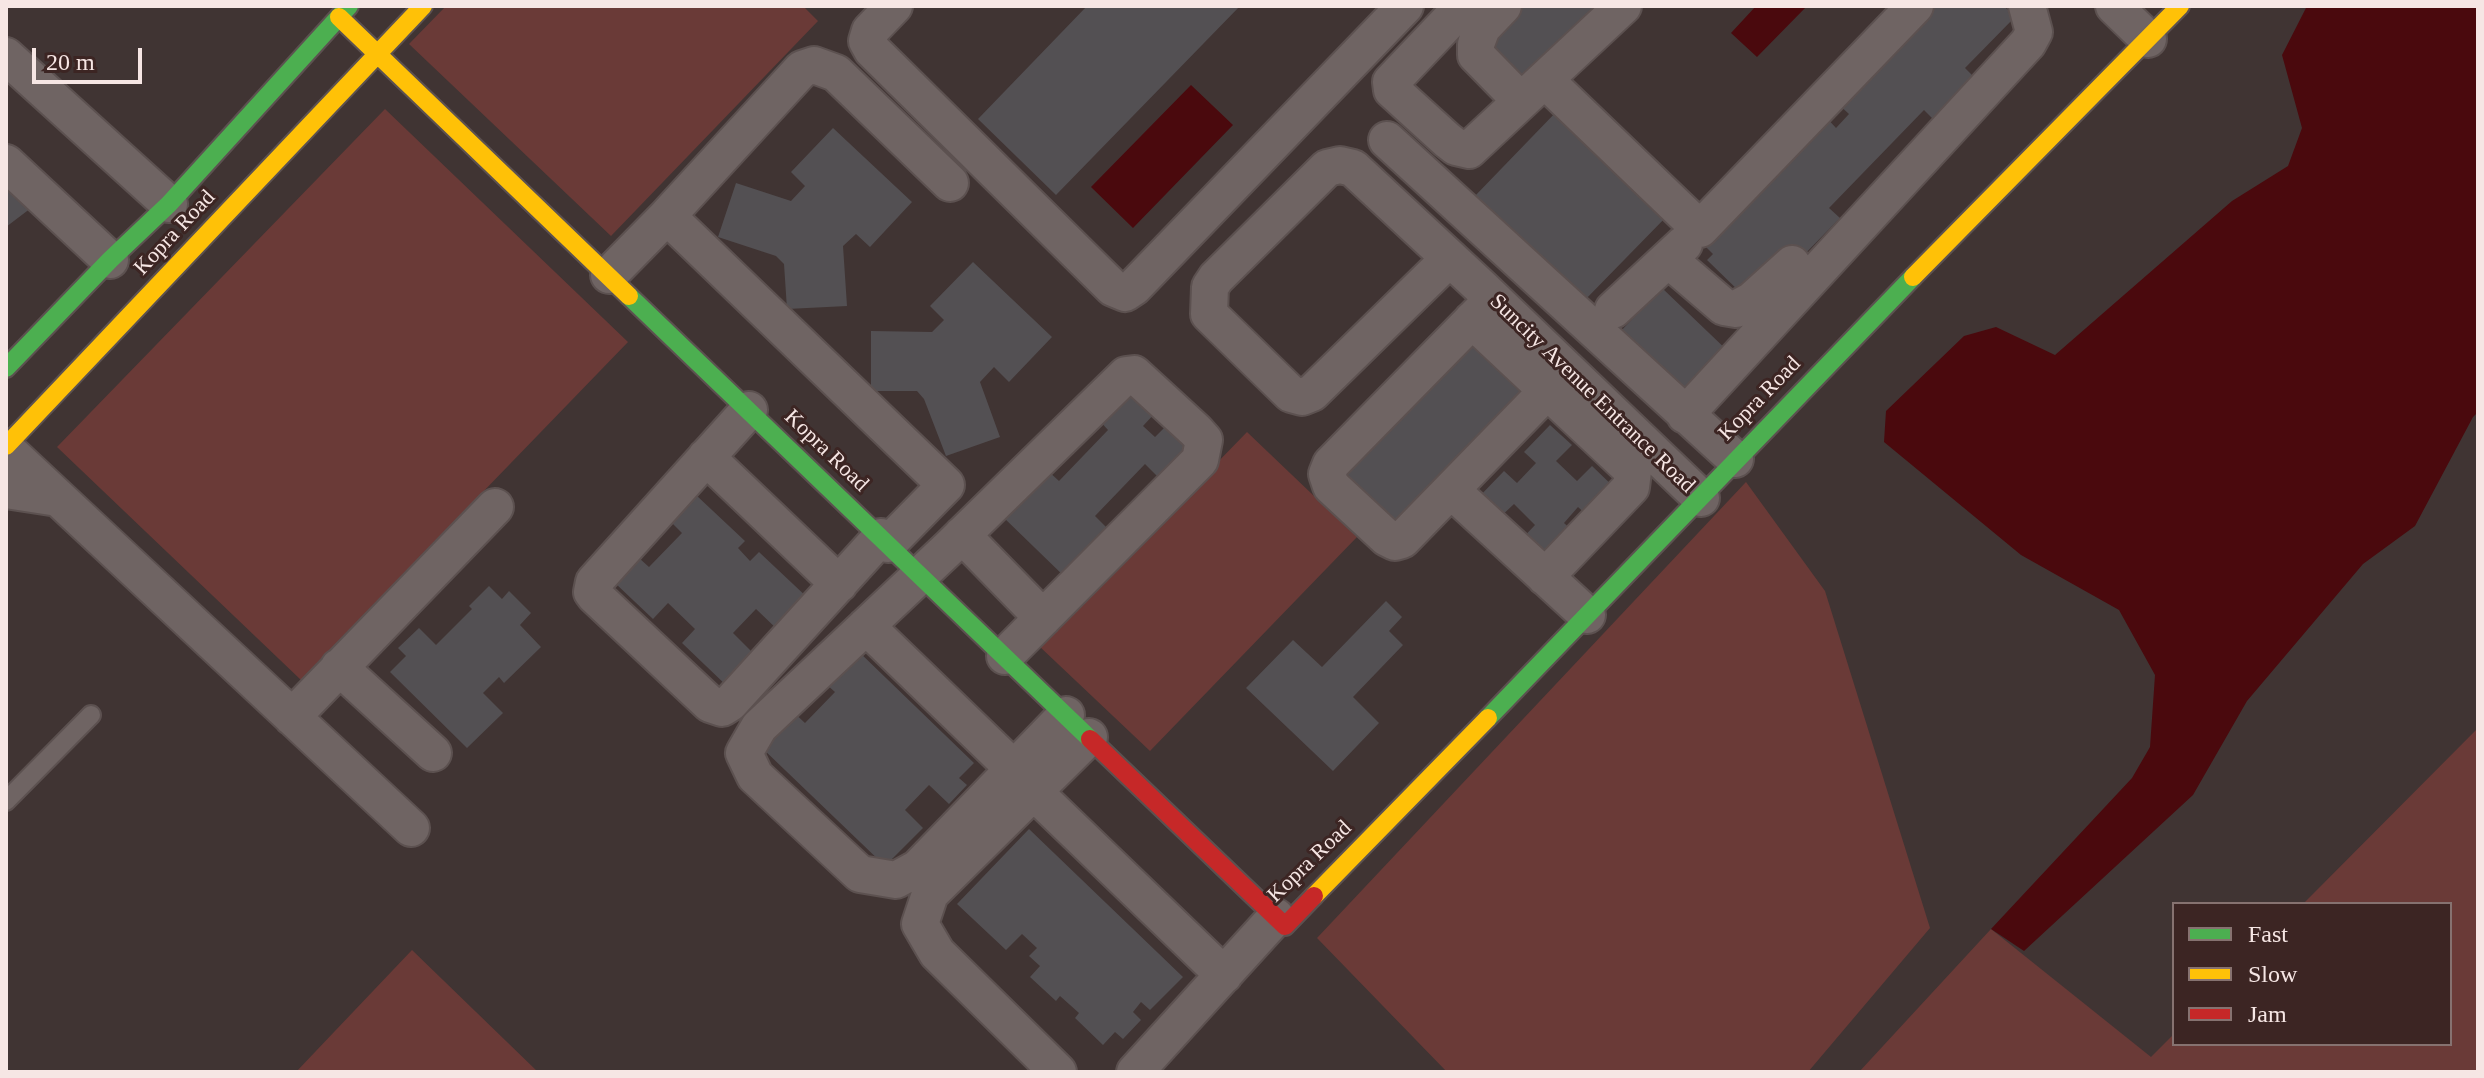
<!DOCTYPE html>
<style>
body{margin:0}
#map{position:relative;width:2484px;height:1078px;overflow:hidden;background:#403433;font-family:Georgia,serif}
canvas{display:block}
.frame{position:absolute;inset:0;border:8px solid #f6e6e4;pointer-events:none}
.legend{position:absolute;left:2172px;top:902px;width:280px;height:144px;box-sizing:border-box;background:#3c2523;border:2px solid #867270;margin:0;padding:10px 14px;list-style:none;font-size:24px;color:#f6e6e4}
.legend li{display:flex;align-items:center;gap:16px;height:40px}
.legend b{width:40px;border:2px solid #867270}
.scale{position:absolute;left:32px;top:48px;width:110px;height:36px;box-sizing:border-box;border:4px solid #f6e6e4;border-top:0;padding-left:10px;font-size:24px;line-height:28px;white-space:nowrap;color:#f6e6e4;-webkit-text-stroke:6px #3c2523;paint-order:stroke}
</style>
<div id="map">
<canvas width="2484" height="1078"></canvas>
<div class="frame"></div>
<ul class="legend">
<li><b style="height:10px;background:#4caf50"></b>Fast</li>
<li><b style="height:10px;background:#ffc107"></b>Slow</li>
<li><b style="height:10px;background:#c62828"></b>Jam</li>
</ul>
<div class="scale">20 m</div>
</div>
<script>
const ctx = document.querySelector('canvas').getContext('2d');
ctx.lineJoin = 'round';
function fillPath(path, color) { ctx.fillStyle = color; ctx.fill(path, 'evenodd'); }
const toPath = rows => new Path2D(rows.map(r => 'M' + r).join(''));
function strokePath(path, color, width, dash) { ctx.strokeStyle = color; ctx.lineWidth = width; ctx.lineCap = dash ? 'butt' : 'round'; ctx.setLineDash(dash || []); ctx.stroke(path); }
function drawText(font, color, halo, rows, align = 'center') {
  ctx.font = font + ' Georgia,serif'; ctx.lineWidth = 6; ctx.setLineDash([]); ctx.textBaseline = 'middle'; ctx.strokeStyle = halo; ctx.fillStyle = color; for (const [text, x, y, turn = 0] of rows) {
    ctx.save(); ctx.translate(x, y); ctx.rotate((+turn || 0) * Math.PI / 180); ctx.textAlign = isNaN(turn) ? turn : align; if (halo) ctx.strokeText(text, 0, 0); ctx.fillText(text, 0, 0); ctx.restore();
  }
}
fillPath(toPath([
 [446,6,803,6,818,21,611,236,409,44],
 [385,109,628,342,301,680,57,447],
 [1247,432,1357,537,1150,751,1039,646],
 [1746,482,1825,591,1930,928,1808,1072,1447,1072,1317,938],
 [2478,728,2478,1072,1859,1072,1991,929,2151,1057,2174,1034,2174,1044,2450,1044,2450,904,2303,904],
 [412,950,538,1072,296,1072]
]), '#6a3a37');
fillPath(toPath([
 [1756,6,1807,6,1757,57,1731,33],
 [2307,6,2478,6,2478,412,2473,417,2415,526,2363,564,2247,701,2193,795,2024,951,1991,929,2132,778,2150,747,2155,675,2119,610,2021,555,1884,442,1886,411,1964,336,1996,327,2055,355,2232,201,2288,166,2302,128,2282,55],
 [1191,85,1233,125,1133,228,1091,187]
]), '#4a090d');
fillPath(toPath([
 [1087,6,1240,6,1056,195,978,119],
 [1523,6,1614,6,1520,82,1483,47],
 [1931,6,2004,6,2015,17,1965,68,1975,78,1934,120,1924,110,1829,208,1840,218,1799,260,1744,296,1707,260,1713,254,1702,243,1825,116,1836,128,1849,114,1837,103],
 [1559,109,1668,215,1582,303,1473,198],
 [833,128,912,202,870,247,856,234,843,246,847,306,787,309,784,264,776,256,718,237,736,183,791,201,805,186,791,172],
 [6,183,31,208,6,227],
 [973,262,1052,337,1009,382,994,367,980,382,1000,437,946,456,924,399,917,391,871,391,871,331,932,332,944,320,930,306],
 [1662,288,1732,355,1686,402,1617,335],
 [1479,332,1538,388,1397,533,1338,477],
 [1128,386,1156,412,1143,426,1155,437,1168,424,1194,448,1162,481,1145,464,1095,516,1112,533,1067,579,1002,516,1047,470,1059,481,1108,430,1097,418],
 [1550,425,1572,445,1556,461,1577,481,1592,466,1618,491,1591,519,1578,507,1564,523,1575,533,1542,567,1517,544,1535,525,1514,504,1496,521,1475,501,1504,471,1517,483,1536,463,1524,452],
 [696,495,745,541,738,548,750,561,759,552,810,600,780,632,756,609,733,633,758,658,729,688,682,643,695,629,668,603,653,619,615,583,639,558,649,567,682,533,671,522],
 [489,586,502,599,509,591,531,613,520,625,541,647,504,683,499,677,483,693,503,713,467,748,390,672,406,656,398,648,419,628,436,645,472,609,469,606],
 [1386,601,1402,617,1389,631,1403,645,1353,697,1379,723,1333,771,1246,688,1293,640,1322,667],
 [857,650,974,763,959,778,967,785,949,804,929,785,905,810,923,828,885,866,761,747,789,708,805,723,835,692,818,677],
 [1029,829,1183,977,1150,1010,1141,1002,1133,1012,1141,1020,1123,1039,1115,1032,1103,1045,1075,1018,1079,1013,1060,996,1056,1001,1030,977,1040,966,1029,956,1037,948,1022,934,1006,950,957,904]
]), '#535053');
const lane = toPath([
 [6,801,91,715]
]);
const street = toPath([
 [894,6,870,31,867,41,872,50,1113,288,1125,293,1134,287,1405,6],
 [1463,6,1391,82,1392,90,1447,140,1456,147,1469,150,1623,6],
 [1503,6,1482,28,1476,44,1476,55,1521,101],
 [2114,6,2148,39],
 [6,56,169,204],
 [1545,80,1700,229,1915,6],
 [1387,140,1735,459],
 [6,163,110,260],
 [667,216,802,69,814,65,836,73,950,183],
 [1450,258,1312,393,1302,397,1291,394,1209,314,1210,287,1216,278,1327,168,1340,165,1353,168,1483,289,1701,498],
 [1668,259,1724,307,1736,309,1751,301,1792,264],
 [609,275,667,216,946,485,888,544],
 [1493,299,1331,464,1327,474,1331,486,1387,538,1395,542,1402,540,1548,390],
 [1613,310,1684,244],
 [1472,320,1633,471,1631,487,1545,577],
 [749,410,594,582,592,592,595,596,710,704,722,708,730,703,881,537],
 [1685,415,2028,43,2034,32,2027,6],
 [6,449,411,828],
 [706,457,839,584],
 [6,490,58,498],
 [1451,490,1587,615],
 [962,535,1043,618],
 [866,626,1014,769],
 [1005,656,1200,460,1204,440,1196,431,1134,374,1126,375,950,547,759,727,744,753,755,776,860,874,896,880,918,868,1066,715],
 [339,667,433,753],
 [292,717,495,507],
 [1034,792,1224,975],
 [1058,1072,937,953,920,924,930,894,1089,737],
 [1135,1072,1276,917]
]);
const fast = toPath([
 [629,296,1090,739],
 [6,368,110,260,169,204,349,6],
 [1488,718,1913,277]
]);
const slow = toPath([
 [339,17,629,296],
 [1913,277,2180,6],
 [6,446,423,6],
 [1314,896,1488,718]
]);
const jam = toPath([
 [1090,739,1285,926,1314,896]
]);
strokePath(lane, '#5c5150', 22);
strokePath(street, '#5c5150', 40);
strokePath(fast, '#5c5150', 22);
strokePath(slow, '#5c5150', 22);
strokePath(jam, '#5c5150', 22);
strokePath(lane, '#6f6463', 18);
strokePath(street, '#6f6463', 36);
strokePath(fast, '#4caf50', 18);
strokePath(slow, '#ffc107', 18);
strokePath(jam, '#c62828', 18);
drawText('22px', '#f6e6e4', '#3c2523', [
 ["Kopra Road",175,233,-47],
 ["Suncity Avenue Entrance Road",1592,394,44],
 ["Kopra Road",1760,399,-46],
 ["Kopra Road",826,451,44],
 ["Kopra Road",1310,862,-44]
]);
</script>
